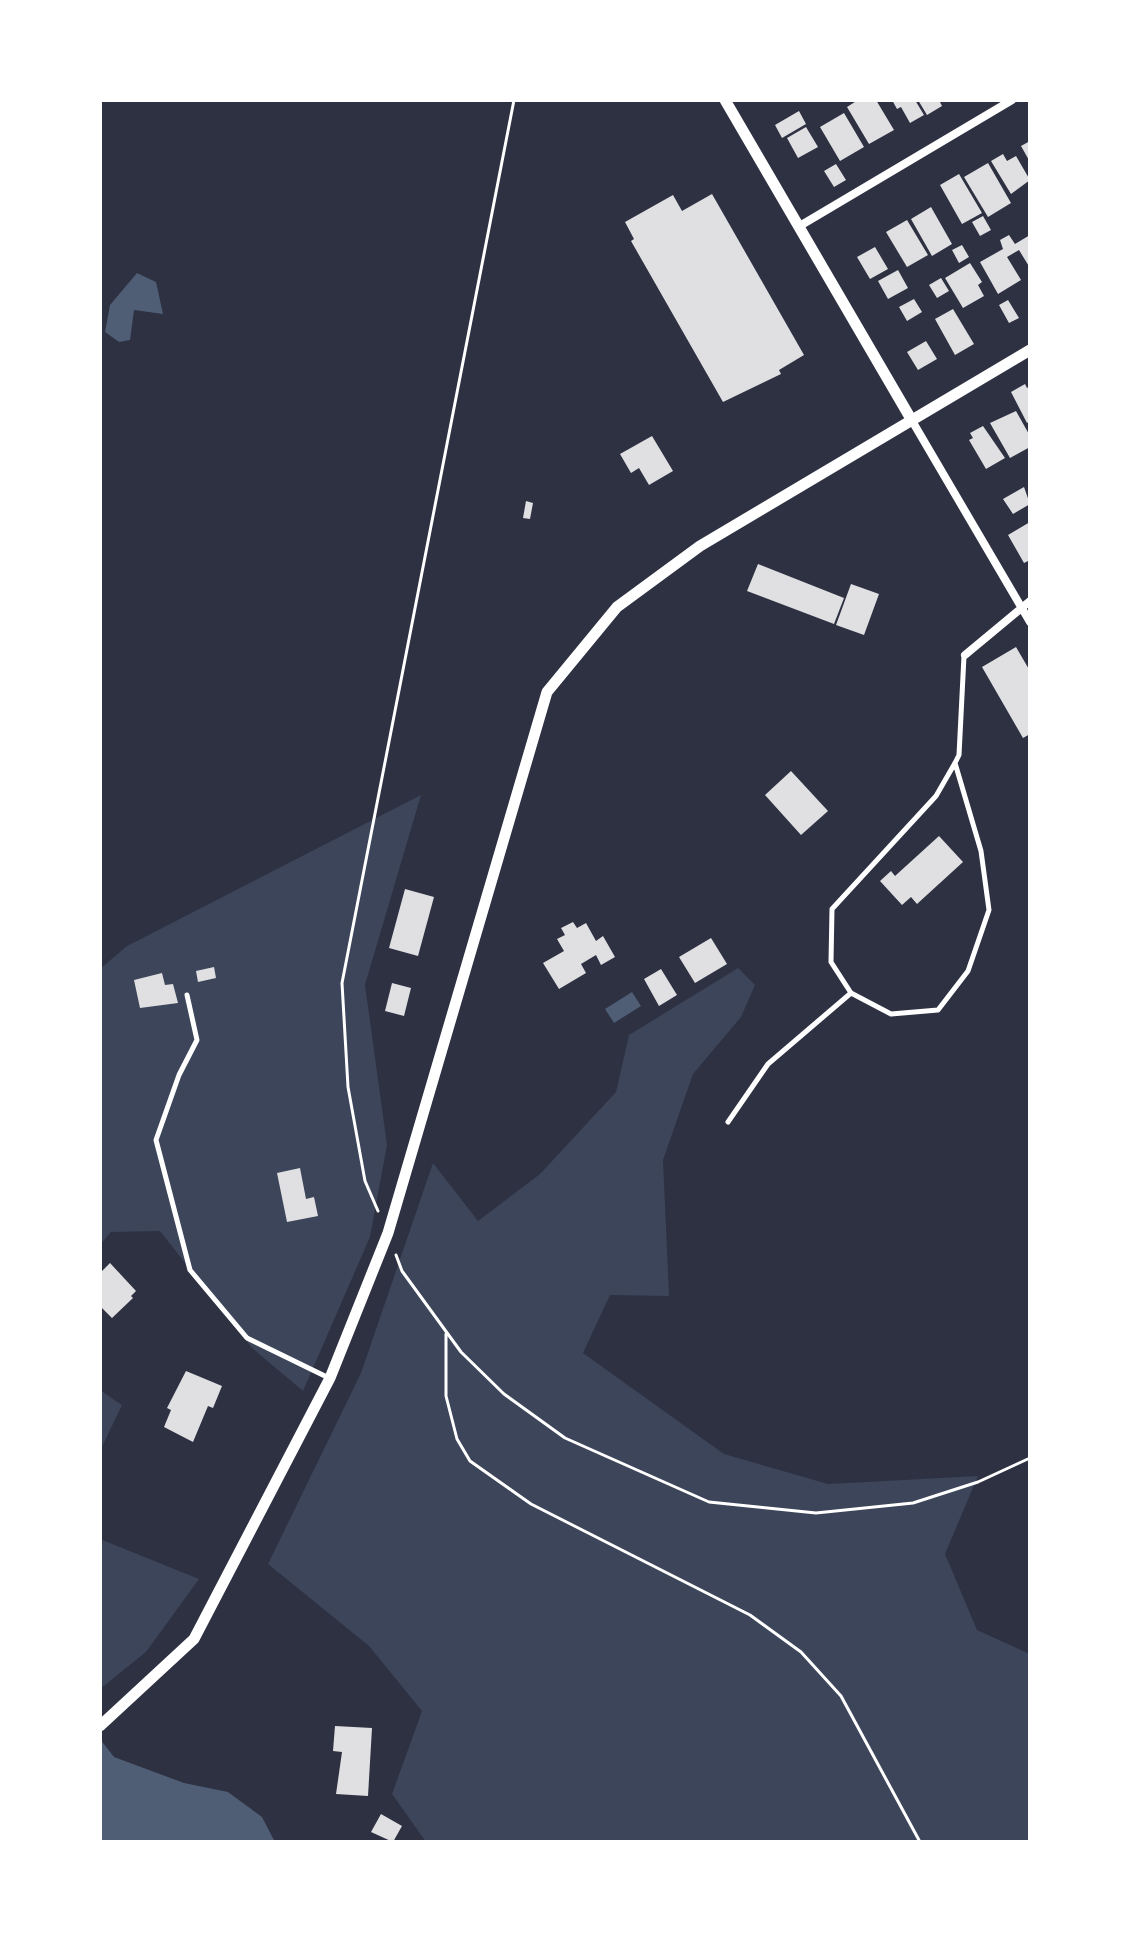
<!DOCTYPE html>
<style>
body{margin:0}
#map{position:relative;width:1130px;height:1942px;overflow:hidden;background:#2d3142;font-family:Arial,sans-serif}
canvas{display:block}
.frame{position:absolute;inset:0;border:102px solid #fff;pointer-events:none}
</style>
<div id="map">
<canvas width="1130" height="1942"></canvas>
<div class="frame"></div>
</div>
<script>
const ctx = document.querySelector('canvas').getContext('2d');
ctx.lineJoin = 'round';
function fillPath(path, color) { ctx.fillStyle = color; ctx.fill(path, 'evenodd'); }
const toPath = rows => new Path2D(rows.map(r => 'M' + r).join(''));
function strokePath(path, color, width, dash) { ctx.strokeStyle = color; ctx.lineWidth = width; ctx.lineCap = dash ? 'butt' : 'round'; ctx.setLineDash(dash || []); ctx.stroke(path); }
fillPath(toPath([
 [421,795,365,985,387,1145,370,1237,303,1391,252,1348,160,1231,111,1232,100,1245,100,969,127,946],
 [738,968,755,985,741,1017,693,1074,663,1160,669,1296,610,1295,583,1353,724,1454,828,1484,978,1476,945,1554,977,1630,1030,1654,1030,1842,426,1842,392,1794,422,1711,369,1646,268,1564,361,1373,433,1163,478,1221,540,1174,616,1092,629,1035],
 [100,1390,122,1405,100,1451],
 [100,1539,199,1579,146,1652,100,1689]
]), '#3c4559');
fillPath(toPath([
 [137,273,156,282,163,314,134,310,130,340,119,342,105,332,110,305],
 [632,992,641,1006,614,1023,605,1009],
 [100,1739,114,1757,184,1783,228,1792,262,1817,275,1842,100,1842]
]), '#4f5d75');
fillPath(toPath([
 [858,100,876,100,894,130,869,144,847,107],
 [892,100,915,100,924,115,910,123,901,107,897,109],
 [918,100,939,100,942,106,927,115],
 [799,111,806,124,782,138,775,125],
 [844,113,864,147,840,161,820,127],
 [806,127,818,147,798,158,787,138],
 [1030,141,1030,162,1021,146],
 [1003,154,1007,161,1016,156,1030,180,1011,194,991,161],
 [988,163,1011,203,988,217,964,177],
 [836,164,846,180,834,187,824,171],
 [959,174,982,213,962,224,940,185],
 [712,194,804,355,779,370,781,374,723,402,631,241,634,239,625,222,673,195,682,211],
 [931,207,952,244,932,256,911,219],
 [983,216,991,230,980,236,972,222],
 [907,220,928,255,907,267,886,232],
 [1009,235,1015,244,1030,235,1030,268,1019,250,1007,257,1021,280,998,294,980,262,1003,249,1000,240],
 [962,245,969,257,959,263,952,250],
 [875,247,888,269,870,279,857,257],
 [970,263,982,282,978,285,984,296,963,308,945,278],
 [898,270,908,288,888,299,878,281],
 [941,278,949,291,937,298,929,285],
 [914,299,922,312,907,321,899,307],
 [1008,300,1019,318,1009,323,999,305],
 [953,309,974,344,955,355,935,319],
 [926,341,937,359,918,370,907,352],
 [1025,384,1027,388,1030,386,1030,421,1027,423,1011,392],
 [1016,411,1030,436,1030,447,1010,458,990,423],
 [983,426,1005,458,986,469,969,440,973,438,970,433],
 [652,436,673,471,649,485,639,468,631,473,620,454],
 [1024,487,1030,504,1013,514,1003,499],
 [526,501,533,503,530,519,523,518],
 [1030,522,1030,560,1024,563,1008,535],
 [758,564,844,598,834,624,747,591],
 [851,584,879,594,864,635,836,625],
 [1016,647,1030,671,1030,734,1023,738,982,667],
 [791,771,828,811,801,835,765,795],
 [939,836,963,862,917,904,911,897,902,905,880,881,891,871,895,876],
 [405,889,434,897,418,956,389,948],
 [573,922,577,928,586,923,596,941,603,936,615,957,601,965,596,955,581,964,586,973,559,989,543,963,564,951,557,939,565,935,561,928],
 [711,938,727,964,695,983,679,957],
 [214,967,216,978,198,982,196,971],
 [661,969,677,995,659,1006,644,979],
 [162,973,165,985,173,984,178,1003,140,1008,134,980],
 [392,983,411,988,404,1016,385,1011],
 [300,1168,306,1199,314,1197,318,1216,287,1222,277,1173],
 [110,1263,136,1291,131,1296,133,1298,112,1318,100,1306,100,1273],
 [186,1371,222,1386,213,1408,208,1406,193,1442,164,1427,171,1410,167,1408],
 [335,1726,372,1728,368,1796,336,1794,342,1752,333,1751],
 [381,1814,402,1826,393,1842,371,1832]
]), '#e0e0e3');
strokePath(toPath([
 [378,1211,365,1181,348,1087,342,983,514,100],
 [396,1255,402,1271,461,1352,504,1394,565,1438,709,1502,816,1513,913,1503,978,1482,1030,1458],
 [446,1334,446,1396,457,1439,470,1461,531,1504,750,1615,801,1652,841,1696,920,1842]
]), '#fff', 3);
strokePath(toPath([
 [955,763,981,851,989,910,968,971,938,1010,891,1014,851,993,831,962,832,909,936,796,955,763,959,755,964,656],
 [187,995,197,1040,179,1075,156,1140,190,1270,247,1338,329,1378],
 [728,1122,768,1064,851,993]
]), '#fff', 5);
strokePath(toPath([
 [798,227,1012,100],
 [911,419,1030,622],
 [965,655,1030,601]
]), '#fff', 8);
strokePath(toPath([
 [725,100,911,419],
 [100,1726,194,1639,330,1378,388,1233,547,692,617,607,700,546,1030,350]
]), '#fff', 11);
</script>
